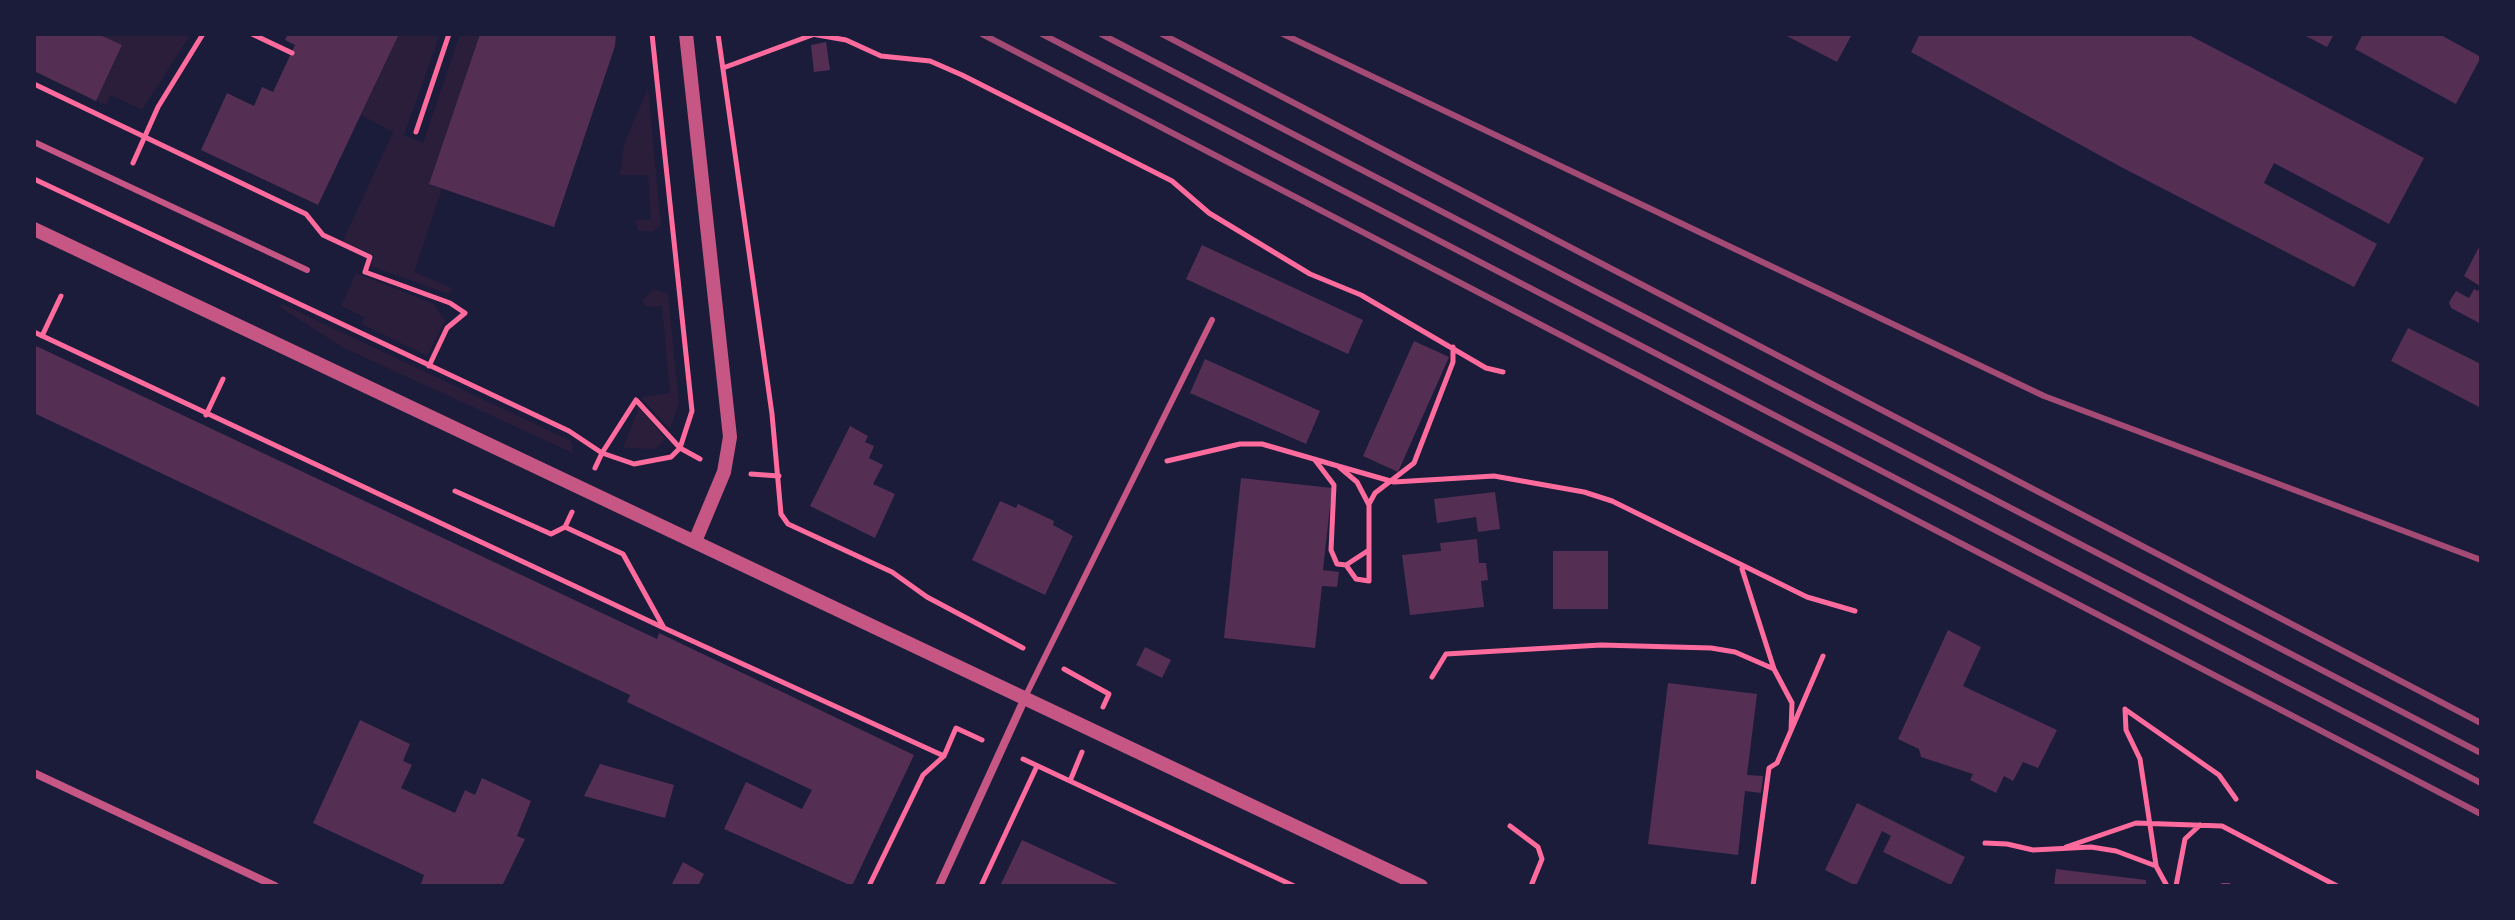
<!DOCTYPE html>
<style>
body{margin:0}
#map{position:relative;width:2515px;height:920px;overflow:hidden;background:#1b1b3a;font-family:Arial,sans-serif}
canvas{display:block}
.frame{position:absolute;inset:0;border:36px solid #1b1b3a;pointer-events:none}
</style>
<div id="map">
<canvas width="2515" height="920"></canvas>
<div class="frame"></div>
</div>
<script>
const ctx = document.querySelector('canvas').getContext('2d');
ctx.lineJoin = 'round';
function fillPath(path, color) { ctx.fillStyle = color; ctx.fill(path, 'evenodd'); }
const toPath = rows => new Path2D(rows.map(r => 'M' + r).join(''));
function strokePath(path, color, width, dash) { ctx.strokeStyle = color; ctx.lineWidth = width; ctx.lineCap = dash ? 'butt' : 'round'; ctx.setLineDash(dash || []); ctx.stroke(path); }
fillPath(toPath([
 [98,34,191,34,142,110,111,95,106,105,96,101,122,46],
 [399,34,440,34,404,135,423,143,460,34,480,34,429,184,442,189,414,272,452,288,449,294,370,266,374,255,343,241,393,132,361,115],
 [648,88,661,226,652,232,638,230,635,220,651,220,648,175,620,175,624,144],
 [356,273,434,304,445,321,427,356,362,324,364,317,341,306],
 [653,290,668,293,679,403,670,429,643,400,643,397,670,393,662,306,647,307,642,301],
 [282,304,571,441,573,453,342,347,280,307],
 [639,408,666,439,655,449,623,448]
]), '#2a1e3b');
fillPath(toPath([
 [34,34,98,34,122,45,96,101,34,71],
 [288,34,399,34,318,205,201,150,227,93,254,106,262,87,273,92,295,45,285,40],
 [480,34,616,34,615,46,554,227,429,184],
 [1783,34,1852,34,1837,62],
 [1920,34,2187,34,2424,158,2389,224,2274,163,2264,183,2377,244,2354,287,2121,167,1911,52],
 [2302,34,2334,34,2327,47],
 [2363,34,2439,34,2481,57,2456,104,2355,49],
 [826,42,830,70,814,72,811,45],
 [2481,243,2481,324,2451,308,2449,302,2456,291,2469,298,2474,289,2478,291,2480,286,2464,276],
 [1202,245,1363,320,1348,354,1186,279],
 [2408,328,2481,364,2481,408,2391,361],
 [1414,341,1449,357,1398,472,1363,456],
 [34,345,657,639,659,633,914,755,852,886,724,829,746,782,802,809,812,790,627,702,630,695,34,413],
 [1205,359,1320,411,1306,444,1190,393],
 [850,426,868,436,865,442,874,446,869,458,883,465,873,484,895,494,875,538,810,506],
 [1241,478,1332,488,1323,570,1339,572,1337,587,1322,586,1315,648,1224,638],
 [1495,492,1500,529,1478,532,1476,517,1437,523,1434,499],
 [1000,501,1016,508,1018,504,1054,521,1053,525,1073,536,1045,595,972,560],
 [1477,539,1479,563,1486,563,1488,580,1481,581,1484,607,1410,615,1402,555,1441,551,1440,543],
 [1553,551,1608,551,1608,609,1553,609],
 [1948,630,1981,647,1963,686,2057,730,2038,768,2023,762,2013,781,2004,776,1996,793,1970,780,1973,774,1921,757,1919,749,1898,739],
 [1145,647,1171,660,1162,678,1136,665],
 [1668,683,1757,694,1747,775,1763,776,1761,793,1745,791,1738,855,1648,844],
 [360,720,410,744,403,761,412,765,401,788,455,813,465,790,475,795,482,778,531,801,517,836,525,839,502,886,426,886,421,884,424,875,313,823],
 [600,764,674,785,665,818,584,796],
 [1857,803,1965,857,1951,885,1883,852,1891,836,1882,831,1856,886,1825,870],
 [1022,840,1122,886,1000,886],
 [683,862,704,874,698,886,671,886],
 [2056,869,2146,880,2146,886,2054,886]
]), '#542f53');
strokePath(toPath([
 [252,34,292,53],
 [718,34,772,414,781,514,788,524,892,572,927,597,1023,648],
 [812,34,846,40,881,56,930,61,962,75,1172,181,1209,213,1310,274,1361,295,1486,368,1503,372],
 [723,68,812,35],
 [34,84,306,214,323,235,370,257,365,272,450,303,465,313,447,328,429,366],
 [416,132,449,34],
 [133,163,158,107,203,34],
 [34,179,569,431,602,453,636,400,680,448,700,459],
 [34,332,664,628],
 [42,336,61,296],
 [206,415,223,379],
 [1167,461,1240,444,1262,444,1338,466,1357,482,1369,505,1369,581,1356,579,1346,565,1337,564,1331,550,1334,485,1315,460],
 [1338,466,1394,482,1494,476,1584,492,1612,501,1807,597,1855,611],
 [595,468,602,453,634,464,671,457,680,448,692,411,652,34],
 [751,474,779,476],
 [455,491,551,534,565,527,572,512],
 [1369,504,1375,493,1414,463,1453,362,1453,347],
 [565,527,623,554,664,628,944,756],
 [1346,565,1369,550],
 [1742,569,1774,669],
 [1064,669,1109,694,1103,707],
 [1432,677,1446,654,1601,645,1711,648,1735,652,1774,669,1792,703,1791,731],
 [2125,709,2126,730,2140,759,2156,865],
 [2126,710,2219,775,2236,799],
 [1023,759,1294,886],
 [1070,781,1082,752],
 [1510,826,1538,847,1542,859,1531,886],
 [1985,843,2007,844,2033,850,2091,847,2116,851,2156,866,2167,886],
 [2066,847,2136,823,2222,826,2337,886],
 [869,886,923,775,944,756,956,728,982,740],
 [981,886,1037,766],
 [1753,886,1769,768,1777,763,1823,656],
 [2176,886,2185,839,2200,825],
 [2222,886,2229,886]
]), '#ff6b9d', 5);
strokePath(toPath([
 [34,142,307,270],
 [1025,697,1212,320]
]), '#c65784', 6);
strokePath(toPath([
 [34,773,275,886],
 [939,886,1025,698]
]), '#c65784', 8);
strokePath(toPath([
 [686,34,730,437,724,472,696,539],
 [34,229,1421,886]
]), '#c65784', 14);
strokePath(toPath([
 [982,34,2481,814],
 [1042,34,2481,783],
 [1101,34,2481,753],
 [1162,34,2481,723],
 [1283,34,2044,396,2481,560]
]), '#a44b75', 6);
</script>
